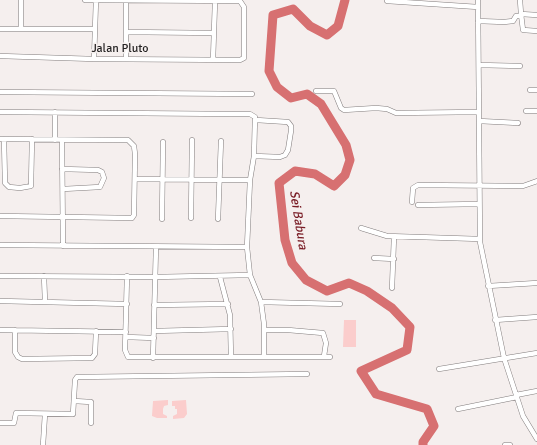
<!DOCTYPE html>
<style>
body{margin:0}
canvas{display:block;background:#f5efee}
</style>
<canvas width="537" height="445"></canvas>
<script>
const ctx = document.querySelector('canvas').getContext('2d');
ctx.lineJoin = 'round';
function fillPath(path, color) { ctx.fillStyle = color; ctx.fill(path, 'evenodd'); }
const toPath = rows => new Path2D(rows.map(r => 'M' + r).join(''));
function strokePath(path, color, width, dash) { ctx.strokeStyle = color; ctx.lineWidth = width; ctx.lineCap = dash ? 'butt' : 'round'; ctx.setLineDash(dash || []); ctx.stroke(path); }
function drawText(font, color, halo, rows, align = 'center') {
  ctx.font = font + ' Signika,sans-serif'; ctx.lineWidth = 3; ctx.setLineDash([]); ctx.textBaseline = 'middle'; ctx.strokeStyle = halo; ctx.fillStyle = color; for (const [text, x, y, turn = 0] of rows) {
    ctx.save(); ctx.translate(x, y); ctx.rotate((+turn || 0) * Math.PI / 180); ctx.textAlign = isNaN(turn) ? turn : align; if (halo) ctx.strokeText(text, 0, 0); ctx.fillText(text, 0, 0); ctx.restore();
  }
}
fillPath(toPath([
 [344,320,356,320,356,347,343,347],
 [168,400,168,405,164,406,163,409,163,414,167,416,167,418,157,418,152,416,153,401],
 [186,400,187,414,184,418,173,419,173,416,177,414,177,409,175,409,175,406,172,406,172,401]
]), '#fbcdcc');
strokePath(toPath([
 [345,0,338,26,327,35,310,26,293,9,273,15,269,71,277,87,291,98,307,94,321,104,346,145,350,160,345,175,334,186,315,174,295,171,279,183,285,240,292,263,306,280,327,291,349,283,367,291,392,308,410,327,407,350,361,371,376,394,427,409,434,426,423,442,423,445]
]), '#d77071', 9);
const minor = toPath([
 [21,0,21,29],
 [126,0,126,59],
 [478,0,480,242,504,358,523,416,537,439],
 [520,0,521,14,537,15],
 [387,1,478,7],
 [521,14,523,30,537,31],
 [478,21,504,22,513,21,516,16,521,16],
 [0,29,94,29],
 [126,32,213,33],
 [0,56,94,59,240,60,244,58,244,7,240,1,85,0],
 [94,59,96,0],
 [213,60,215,2],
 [479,65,520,66],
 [530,90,537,90],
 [316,91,334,91,341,108,344,110,376,108,387,109,396,113,478,112],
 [0,92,252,94],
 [526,111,537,111],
 [0,112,232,114,250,114,255,117,254,156,250,180,247,247,250,275,261,302,264,324,264,356],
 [479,121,518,123],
 [0,139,128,140,134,146,135,154,134,215,132,218,0,216],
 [4,139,5,183,9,187,20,188,31,186,32,139],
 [55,140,55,112],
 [62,140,63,246],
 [254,156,280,157,285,155,288,150,291,131,291,126,288,122,256,120],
 [62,169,98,170,102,172,104,178,100,187,63,189],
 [135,179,250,180],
 [412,202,413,188,418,185,523,186,537,181],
 [418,205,479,204],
 [191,218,192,140],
 [162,219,163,142],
 [218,219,221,141],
 [361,228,387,236,480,239],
 [0,245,247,247],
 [374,258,394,259],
 [0,276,155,277,250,275],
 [44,276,45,301],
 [127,276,125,350,128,357,330,357],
 [220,277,230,315,231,357],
 [488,286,537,283],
 [392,288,394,237],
 [0,301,127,304],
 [261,302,340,304],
 [154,305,228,304],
 [495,320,537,317],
 [0,330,126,332],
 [15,330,15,352,18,357,22,359,92,358,95,354,96,331],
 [264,330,288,330,323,333,326,343,324,356],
 [154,331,231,329],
 [126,337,154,338],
 [153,358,156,247],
 [439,369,537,353],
 [516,395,537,391],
 [74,401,91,402,91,423],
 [458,409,517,397],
 [0,423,14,423,16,413,73,414,75,380,77,377,307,374],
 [43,445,45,414],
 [505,445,510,445]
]);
strokePath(minor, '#827d7d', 5.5);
strokePath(minor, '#fff', 4.5);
drawText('12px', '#262424', '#f5efee', [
 ["Jalan Pluto",120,49]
]);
drawText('italic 13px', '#791c25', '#f5efee', [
 ["Sei Babura",298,220,81]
]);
</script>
